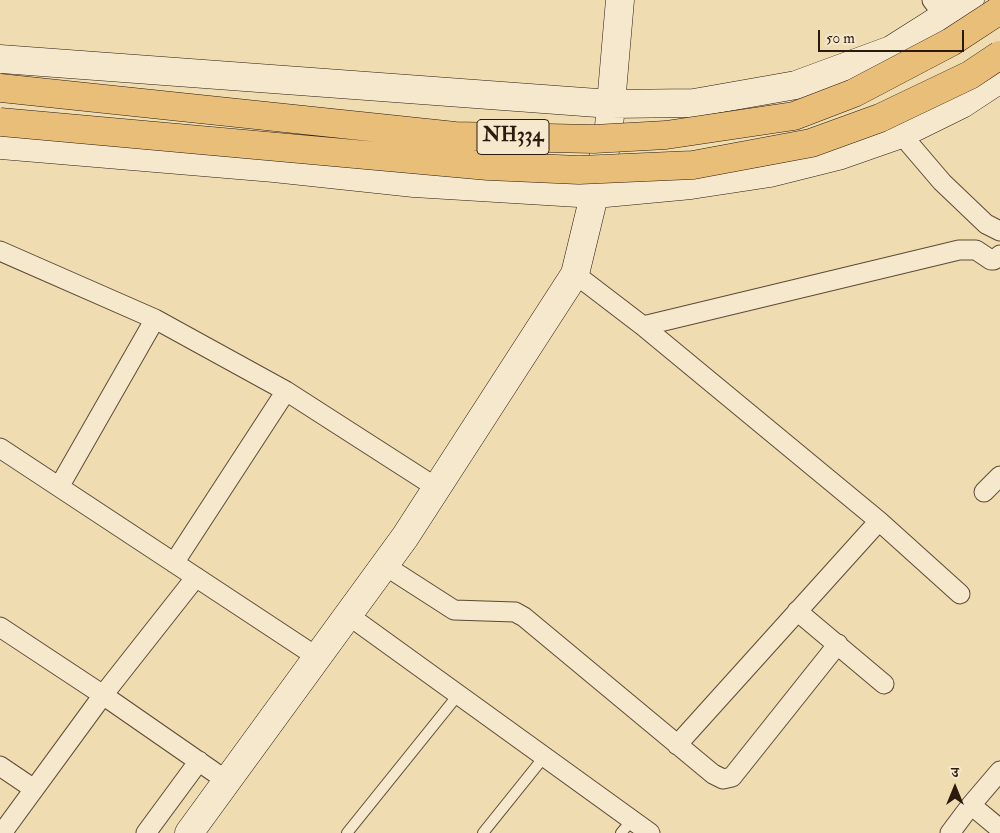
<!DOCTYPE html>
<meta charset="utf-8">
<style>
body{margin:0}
#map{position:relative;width:1000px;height:833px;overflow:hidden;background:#efdcb0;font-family:"IM FELL Double Pica","Noto Serif Devanagari",serif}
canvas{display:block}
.north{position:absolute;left:930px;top:763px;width:50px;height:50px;-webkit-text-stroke:4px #f5e8cc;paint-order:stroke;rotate:0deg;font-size:14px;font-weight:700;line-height:20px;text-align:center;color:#2c1a0f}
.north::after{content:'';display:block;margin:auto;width:18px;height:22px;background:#2c1a0f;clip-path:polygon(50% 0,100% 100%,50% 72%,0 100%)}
.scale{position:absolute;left:818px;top:30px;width:146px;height:22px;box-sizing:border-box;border:2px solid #2c1a0f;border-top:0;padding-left:6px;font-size:15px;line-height:18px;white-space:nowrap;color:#2c1a0f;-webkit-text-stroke:4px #f5e8cc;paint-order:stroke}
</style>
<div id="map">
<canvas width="1000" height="833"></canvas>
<div class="north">उ</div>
<div class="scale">50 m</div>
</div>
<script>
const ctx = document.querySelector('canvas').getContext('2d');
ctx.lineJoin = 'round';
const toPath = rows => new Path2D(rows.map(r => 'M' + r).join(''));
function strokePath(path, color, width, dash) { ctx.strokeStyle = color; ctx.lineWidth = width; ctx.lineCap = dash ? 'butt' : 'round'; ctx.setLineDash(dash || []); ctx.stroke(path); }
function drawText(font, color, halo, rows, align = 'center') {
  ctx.font = font + ' "IM FELL Double Pica",serif'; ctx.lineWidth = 4; ctx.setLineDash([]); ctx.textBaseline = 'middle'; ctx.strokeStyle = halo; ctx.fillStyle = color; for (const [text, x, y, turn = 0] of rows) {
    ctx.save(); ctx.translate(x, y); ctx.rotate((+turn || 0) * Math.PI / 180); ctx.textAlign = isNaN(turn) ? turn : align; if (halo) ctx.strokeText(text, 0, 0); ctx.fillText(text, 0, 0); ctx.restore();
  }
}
const lane = toPath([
 [347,833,458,695],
 [483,833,544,757],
 [621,833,632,820]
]);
const street = toPath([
 [932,0,945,17],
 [901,134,942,182,986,224,1000,231],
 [0,251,155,319,286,391,437,488],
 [575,274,643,326,879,521,677,745],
 [643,326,959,250,976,250,991,260,994,260,1000,255],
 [0,448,317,657],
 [59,487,155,319],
 [984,492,1000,476],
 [879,521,960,594],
 [174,563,286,391],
 [384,565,454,610,515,612,524,617,713,774,723,779,732,777,838,644],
 [797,611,884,684],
 [348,615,650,833],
 [0,627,103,695,227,781],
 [0,766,34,789],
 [1000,771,971,805,1000,829],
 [2,833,103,695,196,577],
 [146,833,199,761],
 [950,833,971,805]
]);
const secondary = toPath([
 [0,59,611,104,694,103,796,85,891,50,970,0],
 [0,145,274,168,414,183,595,194,691,185,770,173,838,156,901,134,962,104,1000,79],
 [189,833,405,537,575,274,608,138,620,0]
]);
strokePath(lane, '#5d4a37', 12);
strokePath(street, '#5d4a37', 21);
strokePath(secondary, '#2c1a0f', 29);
strokePath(lane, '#f5e8cc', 10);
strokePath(street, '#f5e8cc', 19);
strokePath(secondary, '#f5e8cc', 28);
const highwayBridge = toPath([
 [0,88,455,136,594,139,666,135,794,116,854,93,951,42,1000,10],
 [0,122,488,166,579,170,693,165,811,143,880,118,970,75,1000,55]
]);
strokePath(highwayBridge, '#2c1a0f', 29, []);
strokePath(highwayBridge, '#e8be78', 28);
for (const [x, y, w] of [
 [513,137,72]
]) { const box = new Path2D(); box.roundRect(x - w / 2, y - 17.5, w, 35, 4); ctx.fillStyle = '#f5e8cc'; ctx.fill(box); strokePath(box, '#2c1a0f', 1); }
drawText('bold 20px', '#2c1a0f', null, [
 ["NH334",513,137]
]);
</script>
